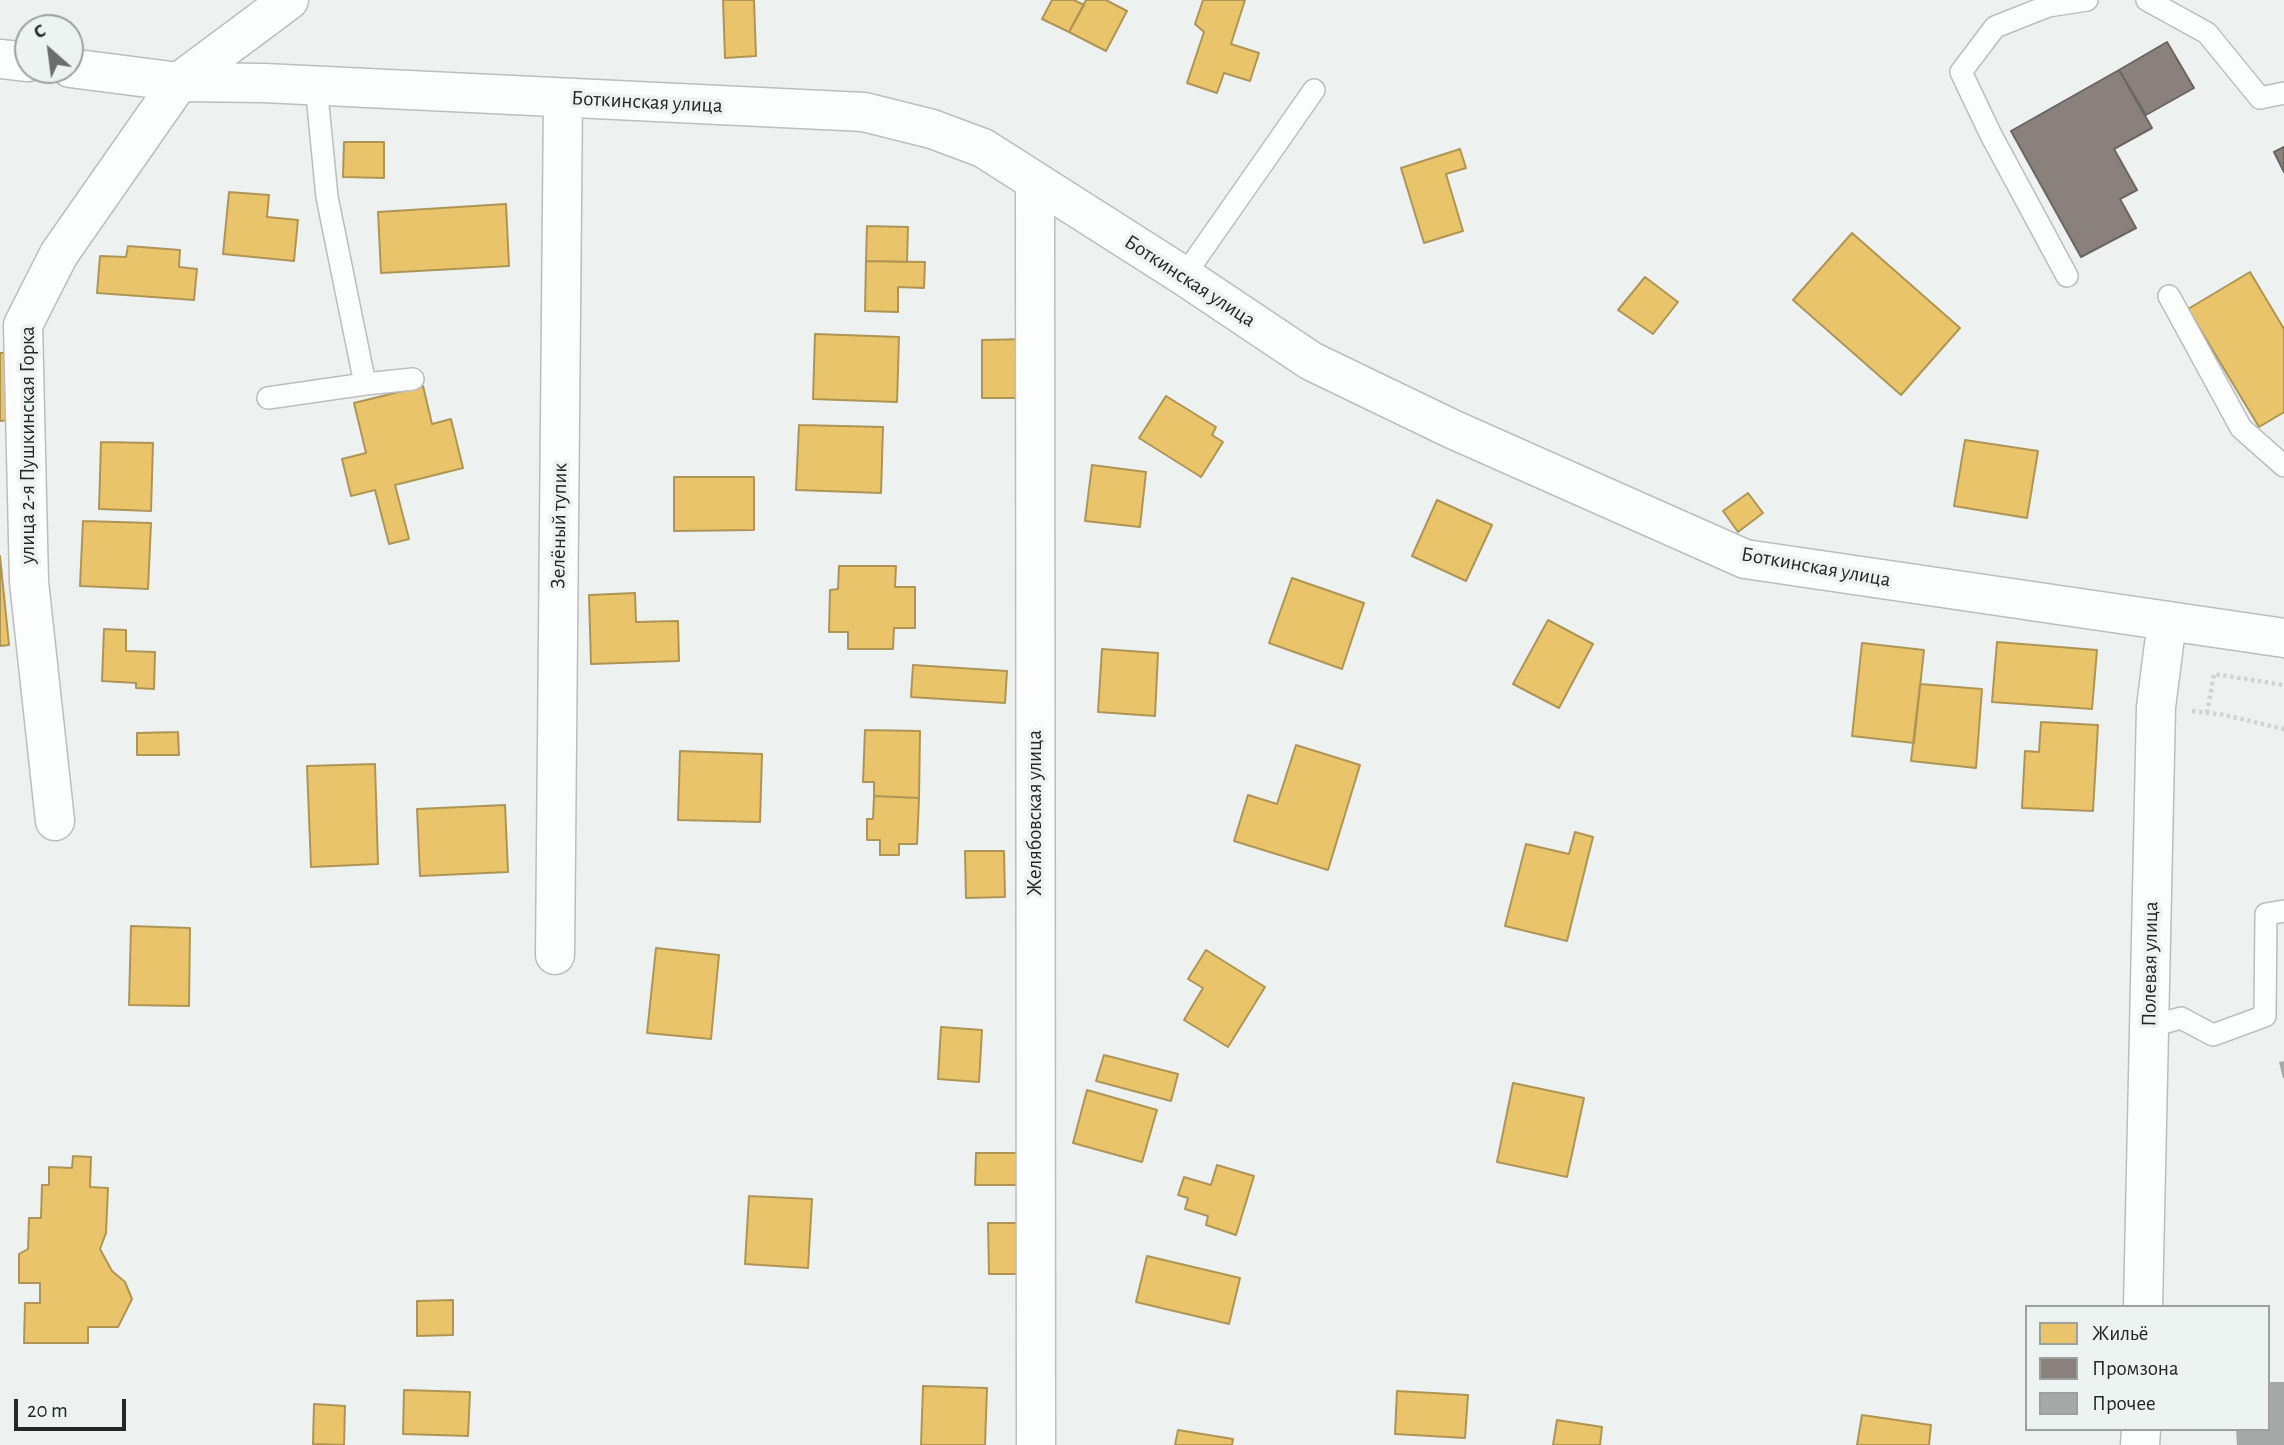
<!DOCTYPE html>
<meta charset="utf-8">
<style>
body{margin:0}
#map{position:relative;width:2284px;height:1445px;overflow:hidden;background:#edf2f0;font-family:"Alegreya Sans",sans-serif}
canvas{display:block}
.legend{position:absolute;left:2025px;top:1305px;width:245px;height:126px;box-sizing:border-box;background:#ecf3f1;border:2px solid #9ca1a0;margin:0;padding:9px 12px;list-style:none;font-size:21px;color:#252727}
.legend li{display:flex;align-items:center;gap:14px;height:35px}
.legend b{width:35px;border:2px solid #9ca1a0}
.north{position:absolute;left:14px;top:14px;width:70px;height:70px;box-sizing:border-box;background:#ecf3f1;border:2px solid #9ca1a0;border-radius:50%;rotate:332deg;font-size:19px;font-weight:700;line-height:28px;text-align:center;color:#252727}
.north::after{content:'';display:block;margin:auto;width:24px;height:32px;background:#6b6e6d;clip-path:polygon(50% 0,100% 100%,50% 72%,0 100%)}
.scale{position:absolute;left:14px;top:1399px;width:112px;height:32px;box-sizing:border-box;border:4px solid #252727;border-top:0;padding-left:9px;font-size:21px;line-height:24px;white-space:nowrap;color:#252727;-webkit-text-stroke:5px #ecf3f1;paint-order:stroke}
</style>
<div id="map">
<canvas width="2284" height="1445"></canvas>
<ul class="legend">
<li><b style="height:19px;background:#e9c46a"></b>Жильё</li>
<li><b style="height:19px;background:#8a817c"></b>Промзона</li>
<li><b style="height:19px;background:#a6a9a8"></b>Прочее</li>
</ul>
<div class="north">С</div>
<div class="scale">20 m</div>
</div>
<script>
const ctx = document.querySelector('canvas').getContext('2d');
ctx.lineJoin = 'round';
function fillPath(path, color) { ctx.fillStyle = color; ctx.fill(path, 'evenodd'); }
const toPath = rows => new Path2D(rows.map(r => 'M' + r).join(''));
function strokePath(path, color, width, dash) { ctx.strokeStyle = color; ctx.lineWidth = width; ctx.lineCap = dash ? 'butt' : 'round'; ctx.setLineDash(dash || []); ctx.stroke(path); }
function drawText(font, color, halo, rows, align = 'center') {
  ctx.font = font + ' "Alegreya Sans",sans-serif'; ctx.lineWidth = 7; ctx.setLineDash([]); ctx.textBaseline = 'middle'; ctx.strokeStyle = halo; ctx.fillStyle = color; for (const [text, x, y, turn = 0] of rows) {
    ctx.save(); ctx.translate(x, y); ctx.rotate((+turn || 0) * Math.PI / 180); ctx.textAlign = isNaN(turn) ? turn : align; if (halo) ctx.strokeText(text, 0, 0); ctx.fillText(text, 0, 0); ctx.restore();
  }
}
const homes = toPath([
 [723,0,754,0,756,56,725,58,723,0],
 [1052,0,1074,0,1084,5,1069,32,1042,19,1052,0],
 [1086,0,1106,0,1127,11,1106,51,1069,32,1086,0],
 [1203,0,1245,0,1231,44,1259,53,1250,81,1224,73,1217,93,1187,83,1204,32,1195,24,1203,0],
 [344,142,384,142,384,178,343,177,344,142],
 [1460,149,1466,168,1446,174,1463,231,1424,243,1401,168,1460,149],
 [229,192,269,195,267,217,298,220,294,261,223,254,229,192],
 [506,204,509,266,381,273,378,212,506,204],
 [867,226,908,227,907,262,866,261,867,226],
 [1852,233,1960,328,1901,395,1793,300,1852,233],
 [128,246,180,250,179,267,197,269,194,300,97,293,100,256,126,257,128,246],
 [866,261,925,262,924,288,898,287,898,312,865,311,866,261],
 [2250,272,2284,329,2284,412,2259,427,2188,309,2250,272],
 [1645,277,1678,302,1653,334,1618,310,1645,277],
 [815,334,899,337,897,402,813,399,815,334],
 [1029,339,1030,398,982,398,982,340,1029,339],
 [0,353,4,353,9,420,0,421,0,353],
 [423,386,432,424,451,419,463,468,395,485,409,539,389,544,375,490,351,496,342,459,366,453,354,403,423,386],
 [1166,396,1216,427,1212,435,1223,442,1201,477,1139,438,1166,396],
 [799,425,883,427,881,493,796,490,799,425],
 [1965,440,2038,451,2027,518,1954,506,1965,440],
 [101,442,153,443,151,511,99,509,101,442],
 [1092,465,1146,472,1140,527,1085,521,1092,465],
 [674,477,754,477,754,530,674,531,674,477],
 [1748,493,1763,513,1738,532,1723,511,1748,493],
 [1437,500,1492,525,1466,581,1412,556,1437,500],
 [83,521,151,523,148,589,80,586,83,521],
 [0,556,9,645,0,646,0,556],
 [839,566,896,566,895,587,915,587,915,628,894,628,893,649,848,649,848,632,829,632,830,590,838,589,839,566],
 [1292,578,1364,603,1342,669,1269,643,1292,578],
 [635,593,636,622,678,621,679,661,591,664,589,595,635,593],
 [1548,620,1593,644,1559,708,1513,684,1548,620],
 [104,629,126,630,126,651,155,652,154,689,136,688,136,683,102,681,104,629],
 [1997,642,2097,650,2092,709,1992,702,1997,642],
 [1862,643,1924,650,1914,743,1852,736,1862,643],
 [1102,649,1158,653,1155,716,1098,712,1102,649],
 [913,665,1007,671,1005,703,911,697,913,665],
 [1920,684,1982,689,1976,768,1911,761,1920,684],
 [2041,722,2098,725,2093,811,2022,808,2025,751,2039,752,2041,722],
 [865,730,920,731,919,798,874,796,874,782,863,782,865,730],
 [178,732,179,755,137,755,137,733,178,732],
 [1296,745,1360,765,1328,870,1234,841,1248,795,1277,804,1296,745],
 [680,751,762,754,760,822,678,820,680,751],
 [375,764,378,864,311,867,307,766,375,764],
 [874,796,919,798,917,844,899,844,899,855,880,855,880,840,867,840,867,819,873,819,874,796],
 [505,805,508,872,420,876,417,809,505,805],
 [1575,832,1593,837,1567,941,1505,926,1526,844,1569,854,1575,832],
 [965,851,1004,851,1005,897,966,898,965,851],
 [131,926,190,928,189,1006,129,1005,131,926],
 [656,948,719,955,711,1039,647,1033,656,948],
 [1206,950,1265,987,1228,1047,1184,1020,1203,988,1188,979,1206,950],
 [941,1027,982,1030,979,1082,938,1079,941,1027],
 [1104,1055,1178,1074,1171,1101,1096,1081,1104,1055],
 [1513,1083,1584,1098,1567,1177,1497,1162,1513,1083],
 [1087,1090,1157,1110,1142,1162,1073,1143,1087,1090],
 [976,1153,1020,1153,1020,1185,975,1185,976,1153],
 [73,1156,91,1157,90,1187,108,1188,106,1233,100,1249,112,1271,125,1282,132,1299,118,1327,88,1327,88,1343,24,1343,25,1303,40,1303,40,1283,19,1283,19,1254,28,1249,29,1218,41,1218,42,1185,49,1185,49,1167,72,1168,73,1156],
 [1217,1165,1254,1176,1236,1235,1206,1225,1208,1216,1185,1209,1188,1198,1178,1195,1184,1177,1211,1185,1217,1165],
 [749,1196,812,1199,808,1268,745,1264,749,1196],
 [988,1223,1021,1223,1022,1274,989,1274,988,1223],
 [1147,1256,1240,1278,1229,1324,1136,1302,1147,1256],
 [453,1300,453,1335,417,1336,417,1301,453,1300],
 [923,1386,987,1388,985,1445,921,1445,923,1386],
 [404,1390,470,1392,468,1436,403,1434,404,1390],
 [1397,1391,1468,1395,1465,1438,1395,1434,1397,1391],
 [314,1404,345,1406,344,1445,313,1444,314,1404],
 [1862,1415,1931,1425,1929,1445,1857,1445,1862,1415],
 [1557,1420,1602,1427,1600,1445,1553,1445,1557,1420],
 [1178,1430,1233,1439,1232,1445,1175,1445,1178,1430]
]);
fillPath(homes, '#e9c46a');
strokePath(homes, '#ae9556', 2);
const industry = toPath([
 [2167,42,2194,88,2146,115,2119,70,2167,42],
 [2119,70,2152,128,2114,149,2137,190,2120,199,2136,228,2081,257,2011,131,2119,70],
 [2284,147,2284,172,2274,152,2284,147]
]);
fillPath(industry, '#8a817c');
strokePath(industry, '#6c6662', 2);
fillPath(toPath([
 [2284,1061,2284,1078,2283,1078,2279,1062],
 [2268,1382,2284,1382,2284,1445,2237,1445,2236,1429,2268,1429]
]), '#a6a9a8');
const lane = toPath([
 [2147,0,2207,33,2260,98,2284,93],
 [1184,276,1314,90],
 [2067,276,1991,135,1961,72,1995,27,2048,6,2087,0],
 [2169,296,2241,428,2284,466],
 [365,384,413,379],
 [268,398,365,384,327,197,316,85],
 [2149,1027,2181,1018,2213,1035,2265,1016,2266,914,2284,911]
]);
const street = toPath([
 [1035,182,1036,1445],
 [55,821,29,582,23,325,59,254,179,82,289,0],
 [555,955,563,98],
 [2143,1307,2156,707,2167,621],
 [2140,1445,2141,1429]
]);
const secondary = toPath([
 [0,59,28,62],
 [70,68,179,82,264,83,864,112,932,129,983,148,1184,276,1311,361,1452,429,1745,559,2284,638]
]);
strokePath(lane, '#bbbebd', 24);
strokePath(street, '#bbbebd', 41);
strokePath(secondary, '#bbbebd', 41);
strokePath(toPath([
 [2192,711,2225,715,2284,729],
 [2207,713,2214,674,2284,685]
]), '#d1d2d2', 4.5, [3.5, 3.5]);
strokePath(lane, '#fcfdfd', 21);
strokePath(street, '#fcfdfd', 38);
strokePath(secondary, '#fcfdfd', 38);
drawText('21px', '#252727', '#ecf3f1', [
 ["Боткинская улица",647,102,3],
 ["Боткинская улица",1190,281,33],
 ["улица 2-я Пушкинская Горка",28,445,-90],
 ["Зелёный тупик",559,526,-89],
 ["Боткинская улица",1816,567,10],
 ["Желябовская улица",1035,813,-90],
 ["Полевая улица",2150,964,-89]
]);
</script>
